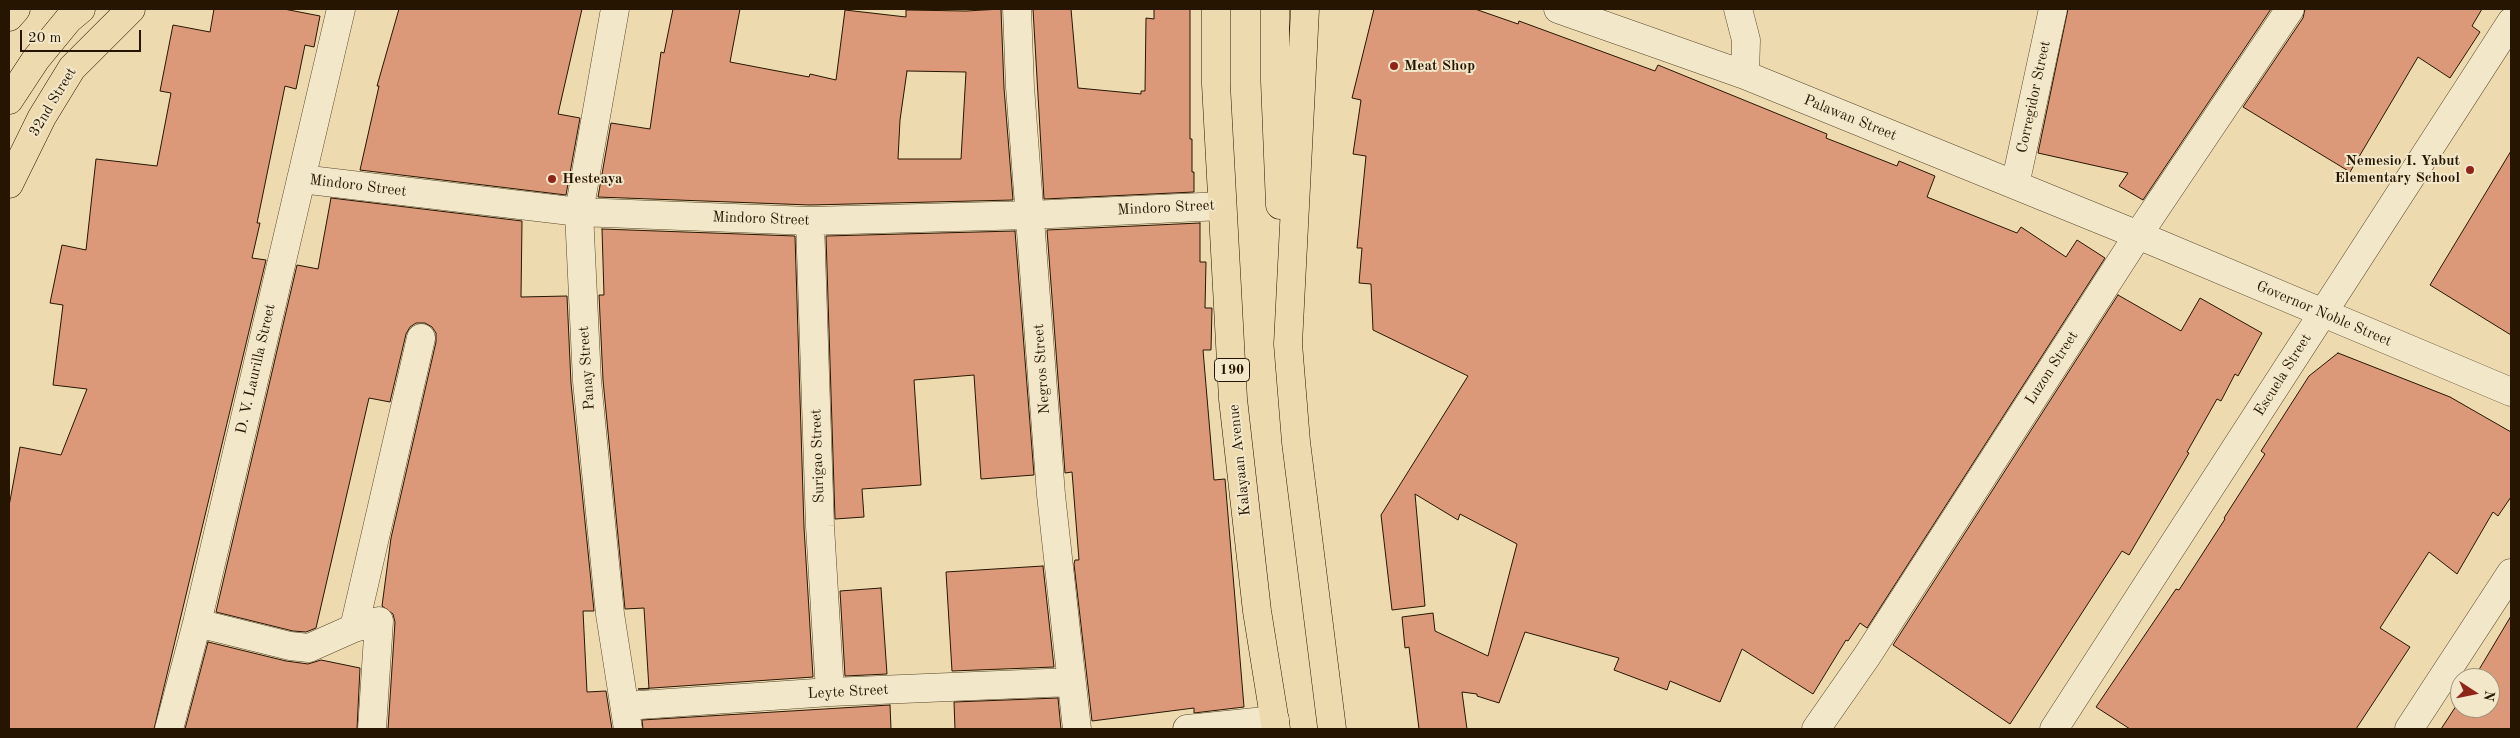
<!DOCTYPE html>
<style>
body{margin:0}
#map{position:relative;width:2520px;height:738px;overflow:hidden;background:#eddaae;font-family:"Old Standard TT",serif}
canvas{display:block}
.frame{position:absolute;inset:0;border:10px solid #261601;pointer-events:none}
.north{position:absolute;left:2450px;top:668px;width:50px;height:50px;box-sizing:border-box;background:#f3e7ca;border:1px solid #a1937a;border-radius:50%;rotate:101deg;font-size:14px;font-weight:700;line-height:20px;text-align:center;color:#261601}
.north::after{content:'';display:block;margin:auto;width:18px;height:22px;background:#8f2418;clip-path:polygon(50% 0,100% 100%,50% 72%,0 100%)}
.scale{position:absolute;left:20px;top:30px;width:121px;height:22px;box-sizing:border-box;border:2px solid #261601;border-top:0;padding-left:6px;font-size:15px;line-height:18px;white-space:nowrap;color:#261601;-webkit-text-stroke:4px #f3e7ca;paint-order:stroke}
</style>
<div id="map">
<canvas width="2520" height="738"></canvas>
<div class="frame"></div>
<div class="north">N</div>
<div class="scale">20 m</div>
</div>
<script>
const ctx = document.querySelector('canvas').getContext('2d');
ctx.lineJoin = 'round';
function fillPath(path, color) { ctx.fillStyle = color; ctx.fill(path, 'evenodd'); }
const toPath = rows => new Path2D(rows.map(r => 'M' + r).join(''));
function strokePath(path, color, width, dash) { ctx.strokeStyle = color; ctx.lineWidth = width; ctx.lineCap = dash ? 'butt' : 'round'; ctx.setLineDash(dash || []); ctx.stroke(path); }
function drawText(font, color, halo, rows, align = 'center') {
  ctx.font = font + ' "Old Standard TT",serif'; ctx.lineWidth = 4; ctx.setLineDash([]); ctx.textBaseline = 'middle'; ctx.strokeStyle = halo; ctx.fillStyle = color; for (const [text, x, y, turn = 0] of rows) {
    ctx.save(); ctx.translate(x, y); ctx.rotate((+turn || 0) * Math.PI / 180); ctx.textAlign = isNaN(turn) ? turn : align; if (halo) ctx.strokeText(text, 0, 0); ctx.fillText(text, 0, 0); ctx.restore();
  }
}
const building = toPath([
 [214,9,284,9,320,16,314,47,305,45,296,89,285,86,257,223,260,223,252,258,266,260,154,729,9,729,9,506,20,447,61,455,87,389,53,385,63,305,50,303,62,245,86,250,96,159,157,166,171,93,160,91,173,25,210,32,214,9],
 [399,9,582,9,558,114,580,118,566,195,360,170,379,86,377,86,399,9],
 [673,9,740,9,730,62,809,77,810,74,836,80,845,10,906,17,906,10,966,11,1001,9,1004,88,1013,200,810,205,598,197,611,123,650,129,661,52,664,53,673,9],
 [907,71,966,72,961,159,898,159,900,120,907,71],
 [1033,9,1071,9,1078,88,1141,94,1141,91,1145,91,1146,18,1154,19,1154,9,1190,9,1190,139,1192,139,1192,172,1194,172,1194,192,1044,199,1033,9],
 [1374,9,1475,9,1518,24,1519,21,1655,71,1658,65,1827,134,1826,138,1897,166,1899,161,1935,176,1927,197,2017,233,2021,227,2066,257,2077,240,2105,258,1867,628,1860,623,1848,641,1846,640,1813,694,1742,649,1720,702,1670,681,1667,690,1614,670,1619,658,1525,632,1499,703,1477,696,1477,694,1462,692,1467,729,1419,729,1409,647,1405,648,1402,617,1433,613,1435,631,1488,656,1517,544,1460,514,1458,520,1415,494,1425,606,1392,610,1381,515,1468,376,1373,330,1371,284,1359,283,1362,248,1357,248,1366,156,1353,154,1361,100,1352,98,1374,9],
 [2068,9,2271,9,2143,200,2119,186,2128,173,2038,153,2068,9],
 [2305,9,2482,9,2472,26,2480,32,2450,78,2418,57,2350,172,2243,107,2303,18,2305,9],
 [2511,151,2511,335,2430,285,2511,151],
 [331,198,522,221,521,297,567,296,571,383,594,611,583,611,587,692,606,691,612,729,388,729,395,622,393,614,382,606,391,538,436,342,436,333,432,327,425,323,416,323,410,327,406,334,390,402,369,398,316,628,306,632,293,631,216,612,297,265,318,269,331,198],
 [1200,223,1200,262,1206,262,1205,308,1212,308,1211,350,1203,350,1214,480,1225,479,1244,707,1194,713,1194,708,1092,721,1074,564,1075,560,1079,560,1072,472,1065,473,1047,230,1200,223],
 [602,229,795,236,804,527,813,677,638,689,649,689,644,608,625,609,603,380,599,295,604,295,602,229],
 [1015,231,1034,475,981,479,974,375,914,380,921,485,862,489,864,517,835,519,826,236,1015,231],
 [2118,295,2181,331,2200,298,2262,333,2238,376,2235,374,2221,401,2217,399,2187,452,2189,453,2129,555,2122,551,2010,724,1893,645,2118,295],
 [2338,353,2450,397,2511,432,2511,497,2498,516,2493,512,2457,574,2429,552,2380,628,2410,647,2356,729,2130,729,2096,707,2176,589,2179,590,2225,519,2224,518,2265,454,2261,451,2309,376,2338,353],
 [1043,566,1054,667,952,671,946,572,1043,566],
 [881,588,887,674,845,676,840,591,881,588],
 [2511,616,2511,729,2441,729,2460,700,2460,708,2490,708,2490,678,2474,678,2511,616],
 [208,642,286,661,308,664,321,660,360,668,357,729,185,729,208,642],
 [1058,698,1061,729,955,729,954,702,1058,698],
 [890,705,891,729,643,729,642,720,890,705]
]);
fillPath(building, '#db997a');
strokePath(building, '#261601', 1);
const minor = toPath([
 [615,9,579,212,587,381,610,614,628,729],
 [1017,9,1020,87,1051,495,1077,729],
 [1558,9,1745,75,2138,235,2511,392],
 [1738,9,1746,40,1745,75],
 [301,179,579,212,810,221,1030,215,1222,206],
 [2015,185,2053,9],
 [810,221,820,526,830,692],
 [197,623,290,646,309,648,354,628,379,621,372,729],
 [354,628,421,338],
 [625,706,830,692,1071,682],
 [169,729,197,623,341,9],
 [1187,729,1275,720],
 [1816,729,1867,656,2138,235,2290,9],
 [2054,729,2511,22],
 [2409,729,2511,573]
]);
const major = toPath([
 [1216,9,1216,84,1233,399,1257,611,1276,729],
 [1275,9,1275,81,1280,205],
 [1305,9,1288,344,1296,442,1332,729],
 [9,17,16,9],
 [9,100,36,59,68,20,81,9],
 [9,184,42,117,72,68,131,9]
]);
strokePath(minor, '#58472c', 29);
strokePath(major, '#261601', 29);
strokePath(minor, '#f3e7ca', 28);
strokePath(major, '#eddaae', 28);
for (const [x, y, r, color] of [
 [1394,66,5,"#8f2418"],
 [2470,170,5,"#8f2418"],
 [552,179,5,"#8f2418"]
]) { const dot = new Path2D(); dot.arc(x, y, r, 0, 2 * Math.PI); ctx.fillStyle = color; ctx.fill(dot); strokePath(dot, '#f3e7ca', 2); }
for (const [x, y, w] of [
 [1232,370,35]
]) { const box = new Path2D(); box.roundRect(x - w / 2, y - 11.5, w, 23, 4); ctx.fillStyle = '#f3e7ca'; ctx.fill(box); strokePath(box, '#261601', 1); }
drawText('bold 14px', '#261601', null, [
 ["190",1232,370]
]);
drawText('bold 15px', '#261601', '#f3e7ca', [
 ["Meat Shop",1404,66],
 ["Nemesio I. Yabut",2460,161,"right"],
 ["Elementary School",2460,178,"right"],
 ["Hesteaya",562,179]
], 'left');
drawText('15px', '#261601', '#f3e7ca', [
 ["Corregidor Street",2034,97,-78],
 ["32nd Street",53,102,-59],
 ["Palawan Street",1850,118,22],
 ["Mindoro Street",358,186,7],
 ["Mindoro Street",1166,208,-3],
 ["Mindoro Street",761,219,2],
 ["Governor Noble Street",2324,314,23],
 ["Panay Street",587,368,-94],
 ["Luzon Street",2052,368,-57],
 ["D. V. Laurilla Street",256,369,-77],
 ["Negros Street",1042,369,-94],
 ["Escuela Street",2283,375,-58],
 ["Surigao Street",818,456,-92],
 ["Kalayaan Avenue",1240,460,-96],
 ["Leyte Street",848,692,-3]
]);
</script>
